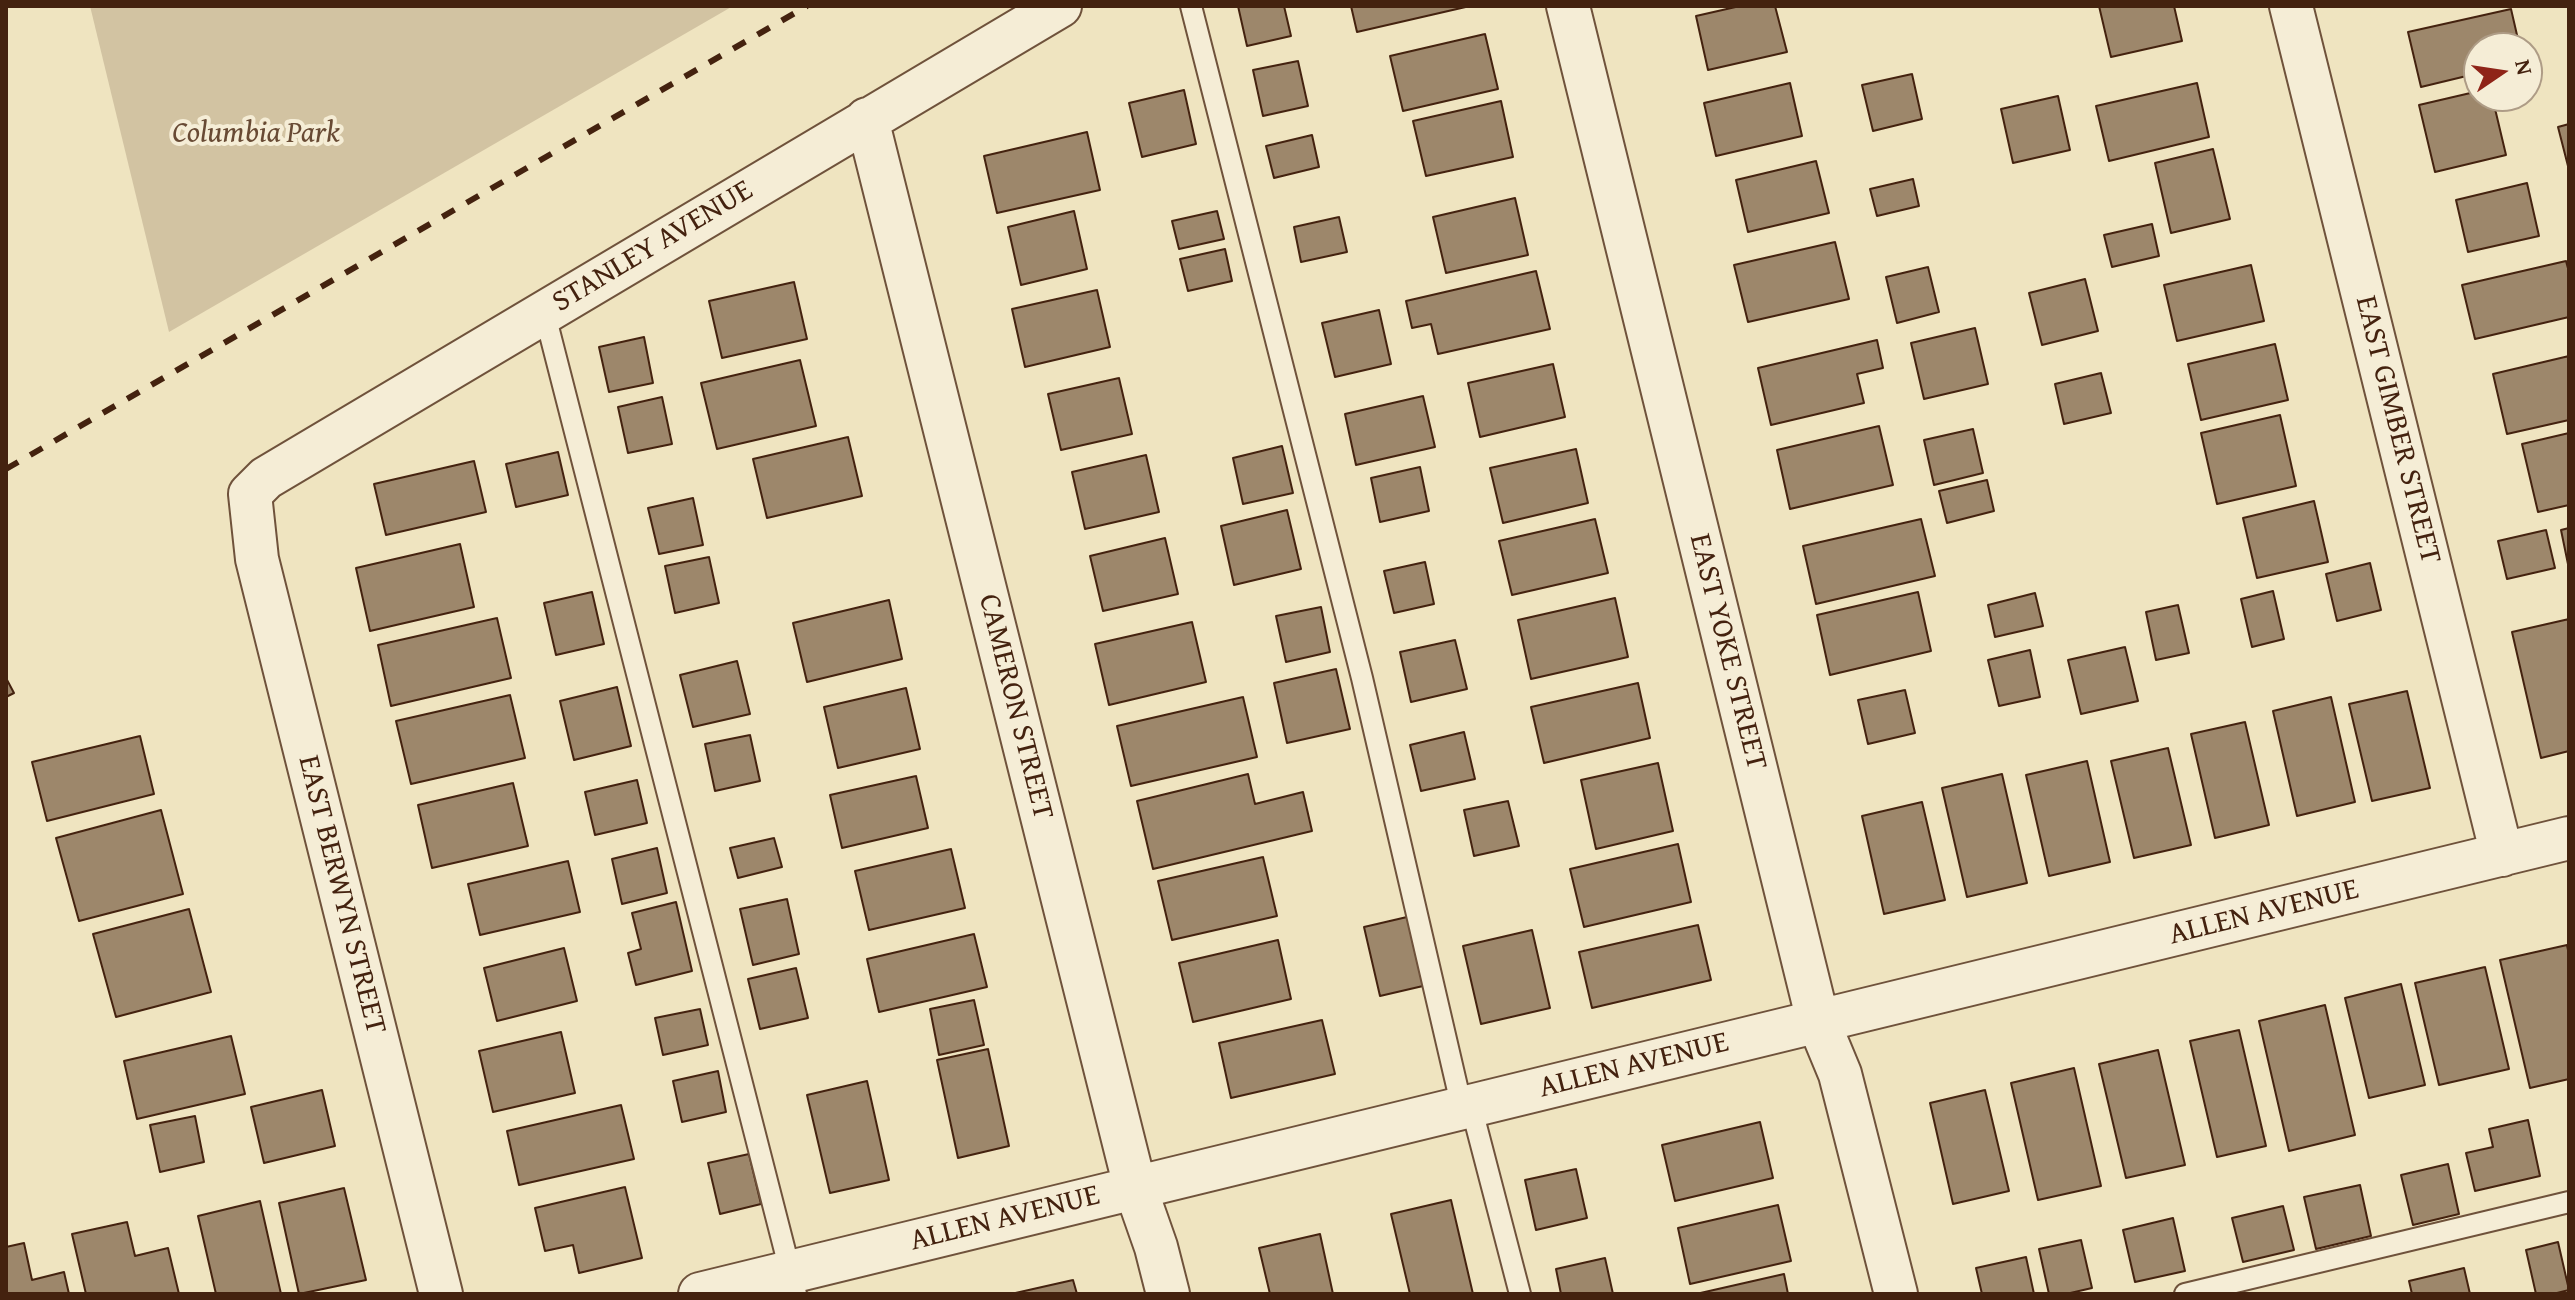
<!DOCTYPE html>
<style>
body{margin:0}
#map{position:relative;width:2575px;height:1300px;overflow:hidden;background:#efe4c0;font-family:"Gentium Book Plus",serif}
canvas{display:block}
.frame{position:absolute;inset:0;border:8px solid #44220f;pointer-events:none}
.north{position:absolute;left:2463px;top:32px;width:80px;height:80px;box-sizing:border-box;background:#f5edd6;border:2px solid #ae9c86;border-radius:50%;rotate:77deg;font-size:22px;font-weight:700;line-height:32px;text-align:center;color:#44220f}
.north::after{content:'';display:block;margin:auto;width:28px;height:36px;background:#8f2418;clip-path:polygon(50% 0,100% 100%,50% 72%,0 100%)}
</style>
<div id="map">
<canvas width="2575" height="1300"></canvas>
<div class="frame"></div>
<div class="north">N</div>
</div>
<script>
const ctx = document.querySelector('canvas').getContext('2d');
ctx.lineJoin = 'round';
function fillPath(path, color) { ctx.fillStyle = color; ctx.fill(path, 'evenodd'); }
const toPath = rows => new Path2D(rows.map(r => 'M' + r).join(''));
function strokePath(path, color, width, dash) { ctx.strokeStyle = color; ctx.lineWidth = width; ctx.lineCap = dash ? 'butt' : 'round'; ctx.setLineDash(dash || []); ctx.stroke(path); }
function drawText(font, color, halo, rows, align = 'center') {
  ctx.font = font + ' "Gentium Book Plus",serif'; ctx.lineWidth = 8; ctx.setLineDash([]); ctx.textBaseline = 'middle'; ctx.strokeStyle = halo; ctx.fillStyle = color; for (const [text, x, y, turn = 0] of rows) {
    ctx.save(); ctx.translate(x, y); ctx.rotate((+turn || 0) * Math.PI / 180); ctx.textAlign = isNaN(turn) ? turn : align; if (halo) ctx.strokeText(text, 0, 0); ctx.fillText(text, 0, 0); ctx.restore();
  }
}
fillPath(toPath([
 [90,6,733,6,169,332]
]), '#d2c3a2');
const building = toPath([
 [1238,6,1284,6,1291,36,1247,46,1238,6],
 [1351,6,1470,6,1357,32,1351,6],
 [1740,6,1775,6,1787,52,1708,70,1696,16,1740,6],
 [2099,6,2174,6,2182,41,2111,57,2099,6],
 [2511,9,2520,48,2479,48,2479,73,2421,87,2408,32,2511,9],
 [1485,34,1498,89,1403,111,1390,56,1485,34],
 [1298,61,1308,106,1263,116,1253,70,1298,61],
 [1912,74,1922,119,1873,131,1862,85,1912,74],
 [1790,83,1802,136,1716,156,1704,103,1790,83],
 [2197,83,2209,137,2109,161,2096,106,2197,83],
 [1184,90,1196,144,1142,157,1129,103,1184,90],
 [2479,91,2479,96,2492,96,2506,155,2435,172,2419,105,2479,91],
 [2058,96,2070,150,2013,163,2001,109,2058,96],
 [1501,101,1513,157,1426,176,1413,121,1501,101],
 [2569,124,2569,170,2558,127,2569,124],
 [1087,132,1100,190,997,213,984,156,1087,132],
 [1312,135,1319,167,1274,178,1266,146,1312,135],
 [2213,149,2230,219,2171,233,2155,163,2213,149],
 [1816,161,1829,213,1748,232,1736,180,1816,161],
 [1913,179,1919,206,1877,216,1870,189,1913,179],
 [2527,183,2539,236,2468,252,2456,200,2527,183],
 [1515,198,1528,255,1446,273,1433,217,1515,198],
 [1074,211,1087,269,1021,285,1008,227,1074,211],
 [1217,211,1224,239,1179,249,1172,221,1217,211],
 [1339,217,1347,252,1301,262,1294,227,1339,217],
 [2152,224,2159,256,2112,267,2104,235,2152,224],
 [1835,242,1849,299,1748,322,1734,265,1835,242],
 [1225,249,1232,281,1188,291,1180,259,1225,249],
 [2566,261,2569,272,2569,317,2475,339,2462,285,2566,261],
 [2251,265,2264,321,2177,341,2164,285,2251,265],
 [1928,267,1939,312,1897,323,1886,277,1928,267],
 [1536,271,1550,329,1438,354,1431,324,1412,328,1406,301,1536,271],
 [2085,279,2098,331,2042,345,2029,293,2085,279],
 [794,282,807,339,722,358,709,301,794,282],
 [1097,290,1110,347,1025,367,1012,309,1097,290],
 [1379,310,1391,364,1335,377,1322,323,1379,310],
 [1975,328,1988,384,1924,399,1911,343,1975,328],
 [644,337,653,383,609,392,599,347,644,337],
 [1877,340,1883,368,1857,374,1864,403,1771,425,1758,368,1877,340],
 [2275,344,2288,400,2201,420,2188,364,2275,344],
 [2569,356,2569,420,2507,434,2493,374,2569,356],
 [800,360,816,426,717,449,701,383,800,360],
 [1553,364,1565,417,1480,437,1468,383,1553,364],
 [2101,373,2111,413,2064,424,2055,384,2101,373],
 [1119,378,1132,434,1061,450,1048,394,1119,378],
 [1423,396,1435,447,1356,465,1345,414,1423,396],
 [662,397,672,444,628,453,618,407,662,397],
 [2280,415,2296,486,2217,504,2201,433,2280,415],
 [1879,426,1893,485,1790,509,1777,450,1879,426],
 [1973,429,1983,473,1934,485,1924,440,1973,429],
 [2569,433,2569,505,2538,512,2522,444,2569,433],
 [848,437,862,496,767,518,753,459,848,437],
 [1282,446,1293,493,1243,504,1233,458,1282,446],
 [1576,449,1588,503,1503,523,1490,468,1576,449],
 [558,452,568,495,516,507,506,464,558,452],
 [1146,455,1159,512,1085,529,1072,472,1146,455],
 [474,461,486,512,386,535,374,484,474,461],
 [1420,467,1429,511,1380,522,1371,478,1420,467],
 [1987,480,1994,511,1947,523,1939,491,1987,480],
 [693,498,703,545,659,554,648,508,693,498],
 [2314,501,2328,562,2257,578,2243,518,2314,501],
 [1287,510,1301,569,1234,585,1221,526,1287,510],
 [1595,519,1608,573,1512,595,1499,541,1595,519],
 [1921,519,1935,576,1816,604,1803,546,1921,519],
 [2569,528,2569,569,2561,530,2569,528],
 [2546,530,2555,568,2507,579,2498,541,2546,530],
 [1165,538,1178,594,1103,611,1090,556,1165,538],
 [460,544,474,607,370,631,356,568,460,544],
 [709,557,719,603,675,613,665,566,709,557],
 [1425,562,1434,604,1394,613,1384,571,1425,562],
 [2370,563,2381,610,2337,621,2326,574,2370,563],
 [2273,591,2284,639,2252,647,2241,599,2273,591],
 [592,592,604,644,556,655,544,603,592,592],
 [1918,592,1931,651,1830,675,1817,615,1918,592],
 [2035,593,2043,626,1995,637,1988,605,2035,593],
 [1615,598,1628,657,1531,679,1518,620,1615,598],
 [889,600,902,659,807,682,793,623,889,600],
 [2178,605,2189,653,2156,660,2146,612,2178,605],
 [1321,607,1330,652,1286,662,1276,616,1321,607],
 [497,618,511,678,391,706,378,645,497,618],
 [2569,619,2569,751,2541,758,2512,632,2569,619],
 [1192,622,1206,682,1109,705,1095,644,1192,622],
 [1455,640,1467,689,1411,702,1400,652,1455,640],
 [2125,647,2138,701,2081,714,2068,660,2125,647],
 [2030,650,2040,697,1999,706,1988,660,2030,650],
 [737,661,750,714,693,727,680,675,737,661],
 [1336,669,1350,729,1287,743,1274,683,1336,669],
 [6,678,14,693,6,697,6,678],
 [1638,683,1650,738,1544,763,1531,707,1638,683],
 [617,687,631,746,574,760,560,701,617,687],
 [906,688,920,749,838,768,824,707,906,688],
 [1905,690,1915,733,1868,744,1858,700,1905,690],
 [2407,691,2430,788,2372,801,2349,704,2407,691],
 [510,695,525,758,411,784,396,721,510,695],
 [1243,697,1257,757,1131,786,1117,726,1243,697],
 [2331,697,2355,802,2297,816,2273,711,2331,697],
 [2245,722,2269,825,2215,838,2191,734,2245,722],
 [1464,732,1475,779,1421,791,1410,745,1464,732],
 [750,735,760,781,715,791,705,744,750,735],
 [140,736,154,794,47,821,32,762,140,736],
 [2168,748,2191,845,2134,858,2111,761,2168,748],
 [2087,761,2110,862,2049,876,2026,775,2087,761],
 [1658,763,1673,831,1596,849,1581,780,1658,763],
 [1248,774,1255,804,1303,792,1312,831,1153,869,1137,801,1248,774],
 [2002,774,2027,883,1967,897,1942,788,2002,774],
 [916,776,928,828,842,848,830,795,916,776],
 [637,780,647,823,595,835,585,792,637,780],
 [513,783,528,846,432,868,418,805,513,783],
 [1508,801,1519,846,1474,856,1464,810,1508,801],
 [1922,802,1945,900,1884,914,1862,816,1922,802],
 [161,810,183,894,79,921,56,838,161,810],
 [774,838,782,867,738,878,730,848,774,838],
 [1678,844,1691,902,1584,927,1570,869,1678,844],
 [657,848,667,893,622,904,612,859,657,848],
 [951,849,965,908,869,930,855,871,951,849],
 [1263,857,1277,916,1172,940,1158,881,1263,857],
 [568,861,580,912,480,935,468,884,568,861],
 [787,899,799,954,753,965,740,909,787,899],
 [676,902,692,971,636,985,628,953,641,949,632,913,676,902],
 [189,909,211,992,116,1017,93,934,189,909],
 [1407,917,1423,986,1380,996,1364,927,1407,917],
 [1698,925,1711,980,1592,1008,1579,952,1698,925],
 [1532,930,1550,1008,1481,1024,1463,946,1532,930],
 [974,934,987,987,879,1012,867,959,974,934],
 [1278,940,1291,999,1193,1022,1179,963,1278,940],
 [2567,945,2569,955,2569,1079,2530,1088,2500,960,2567,945],
 [564,948,577,1001,497,1021,484,968,564,948],
 [2485,967,2509,1069,2439,1085,2415,983,2485,967],
 [796,968,808,1018,760,1029,748,979,796,968],
 [2401,984,2425,1085,2369,1098,2345,998,2401,984],
 [974,1000,984,1045,939,1055,930,1009,974,1000],
 [2325,1005,2355,1135,2289,1151,2259,1021,2325,1005],
 [700,1009,708,1045,663,1055,655,1018,700,1009],
 [1322,1020,1335,1074,1231,1098,1219,1043,1322,1020],
 [2239,1030,2266,1146,2217,1157,2190,1041,2239,1030],
 [561,1032,575,1093,493,1112,479,1051,561,1032],
 [231,1036,245,1094,137,1119,124,1061,231,1036],
 [988,1049,1009,1146,958,1158,937,1060,988,1049],
 [2158,1050,2185,1165,2126,1178,2099,1064,2158,1050],
 [2074,1068,2101,1186,2038,1200,2011,1083,2074,1068],
 [718,1071,726,1112,682,1122,673,1081,718,1071],
 [867,1081,889,1180,830,1193,807,1095,867,1081],
 [322,1090,335,1146,264,1163,251,1107,322,1090],
 [1985,1090,2009,1191,1953,1204,1930,1103,1985,1090],
 [621,1105,634,1159,519,1185,507,1131,621,1105],
 [195,1116,204,1162,160,1172,150,1125,195,1116],
 [2528,1120,2540,1176,2475,1191,2466,1153,2493,1147,2489,1129,2528,1120],
 [1760,1122,1773,1178,1675,1201,1662,1145,1760,1122],
 [749,1154,761,1204,720,1214,708,1163,749,1154],
 [2448,1164,2459,1214,2413,1225,2401,1175,2448,1164],
 [1576,1169,1587,1218,1536,1230,1525,1180,1576,1169],
 [2360,1185,2371,1236,2316,1249,2304,1197,2360,1185],
 [625,1187,642,1258,579,1273,573,1245,545,1251,535,1208,625,1187],
 [344,1188,366,1280,299,1294,279,1203,344,1188],
 [1451,1200,1473,1294,1410,1294,1391,1214,1451,1200],
 [260,1201,281,1294,216,1294,198,1216,260,1201],
 [1778,1205,1791,1261,1690,1284,1678,1228,1778,1205],
 [2283,1206,2294,1250,2243,1262,2232,1218,2283,1206],
 [2173,1218,2185,1271,2135,1282,2123,1230,2173,1218],
 [127,1222,135,1256,168,1248,179,1294,86,1294,72,1234,127,1222],
 [1320,1234,1333,1294,1270,1294,1259,1248,1320,1234],
 [2081,1240,2092,1288,2066,1294,2049,1294,2039,1249,2081,1240],
 [2558,1242,2569,1290,2553,1294,2536,1294,2526,1250,2558,1242],
 [24,1243,32,1280,64,1272,69,1294,6,1294,6,1247,24,1243],
 [2026,1257,2034,1294,1982,1294,1976,1268,2026,1257],
 [1605,1258,1613,1294,1561,1294,1556,1269,1605,1258],
 [2464,1268,2470,1294,2412,1294,2409,1281,2464,1268],
 [1784,1274,1788,1294,1696,1294,1784,1274],
 [1073,1280,1077,1294,1011,1294,1073,1280]
]);
fillPath(building, '#9d876b');
strokePath(building, '#44220f', 2);
const service = toPath([
 [1191,6,1362,678,1462,1108],
 [544,311,796,1294],
 [1471,1106,1520,1294],
 [2185,1294,2569,1202]
]);
const minor = toPath([
 [1568,6,1818,1021,1840,1074,1896,1294],
 [2291,6,2502,855],
 [867,119,1135,1187,1156,1247,1168,1294],
 [441,1294,257,559,250,494,266,478,1060,6],
 [700,1294,2569,838]
]);
strokePath(service, '#6f523b', 24);
strokePath(minor, '#6f523b', 46);
strokePath(service, '#f5edd6', 20);
strokePath(minor, '#f5edd6', 42);
strokePath(toPath([
 [6,469,807,6]
]), '#44220f', 6, [14, 14]);
drawText('italic 30px', '#684a34', '#f5edd6', [
 ["Columbia Park",256,134]
]);
drawText('30px', '#44220f', '#f5edd6', [
 ["STANLEY AVENUE",653,247,-31],
 ["EAST GIMBER STREET",2397,430,76],
 ["EAST YOKE STREET",1727,652,76],
 ["CAMERON STREET",1015,707,76],
 ["EAST BERWYN STREET",341,895,76],
 ["ALLEN AVENUE",2264,913,-14],
 ["ALLEN AVENUE",1634,1066,-14],
 ["ALLEN AVENUE",1005,1219,-14]
]);
</script>
